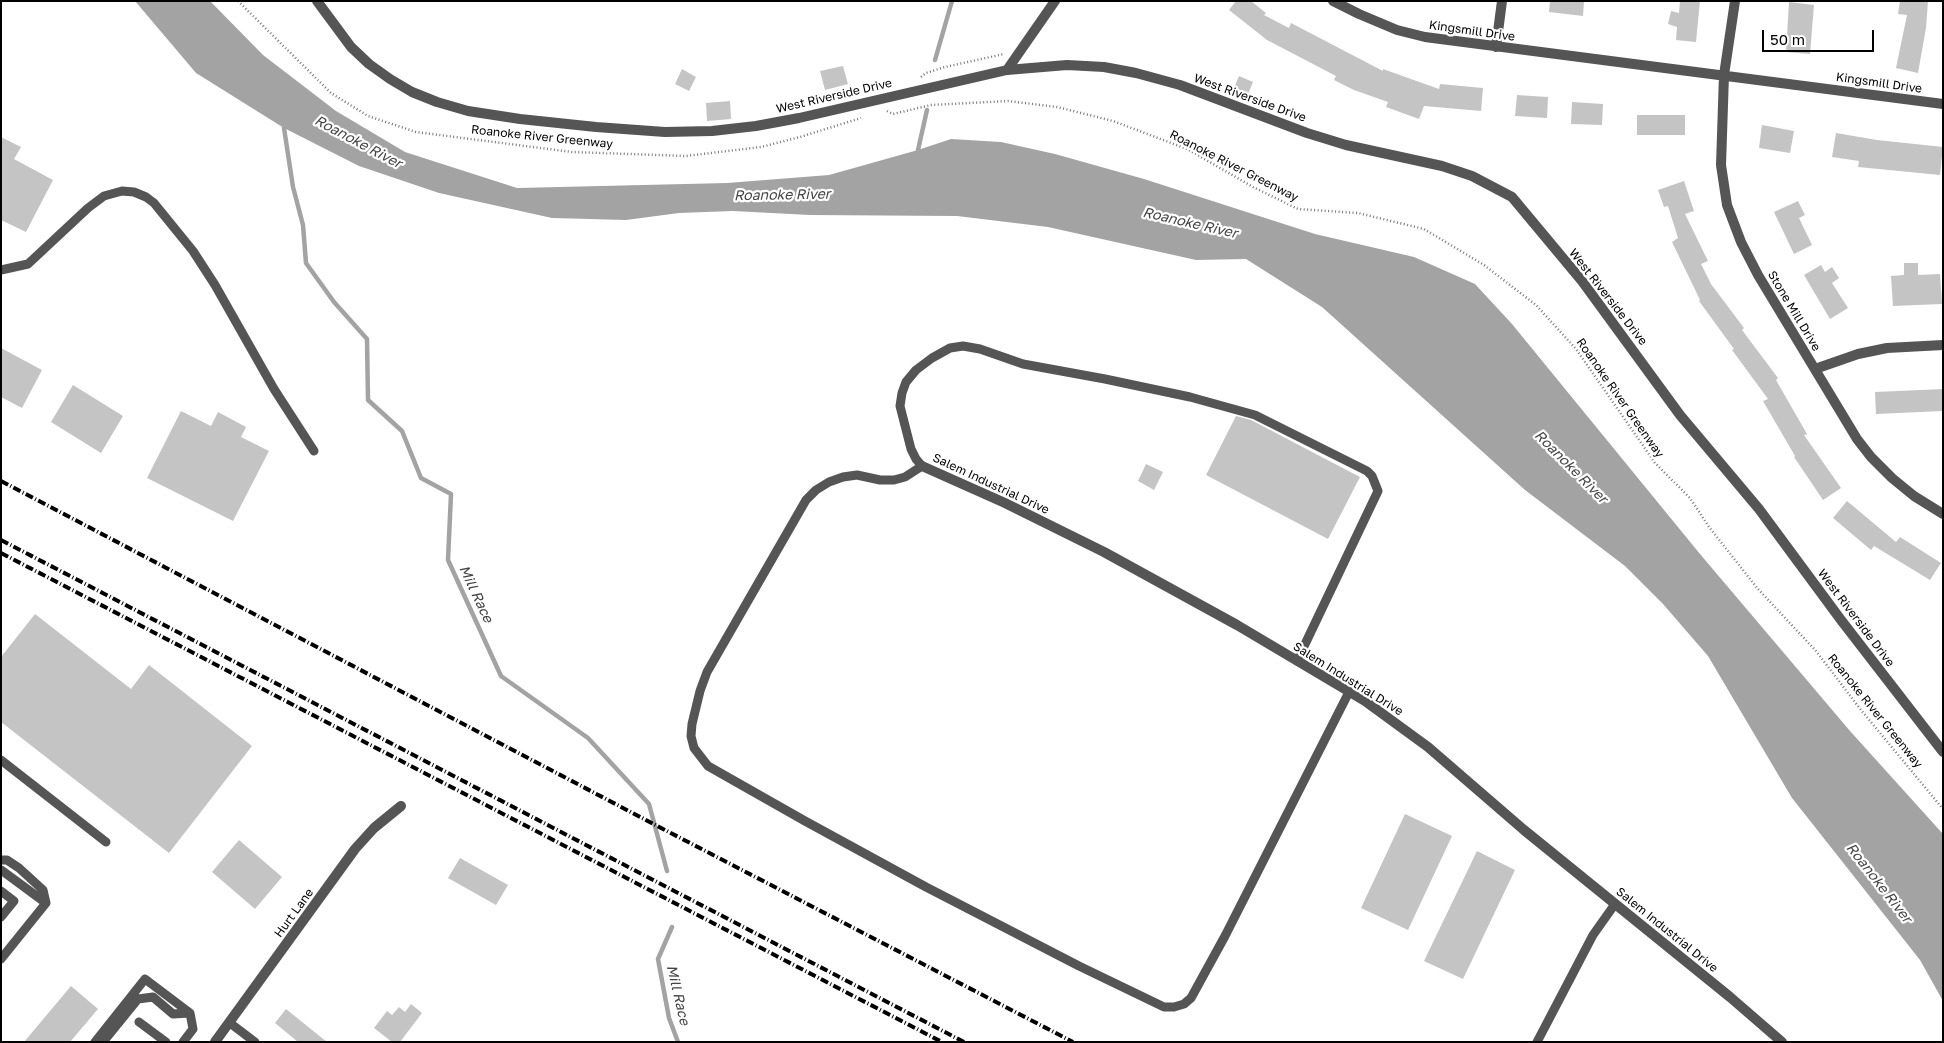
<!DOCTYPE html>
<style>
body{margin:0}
#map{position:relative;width:1944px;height:1043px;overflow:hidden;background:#fff;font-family:"Golos Text",sans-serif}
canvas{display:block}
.frame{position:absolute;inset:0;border:2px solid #000;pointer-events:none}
.scale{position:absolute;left:1762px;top:30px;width:112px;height:22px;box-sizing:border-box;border:2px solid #000;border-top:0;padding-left:6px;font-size:15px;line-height:18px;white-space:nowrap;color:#000;-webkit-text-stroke:4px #fff;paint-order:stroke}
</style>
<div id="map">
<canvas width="1944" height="1043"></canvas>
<div class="frame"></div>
<div class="scale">50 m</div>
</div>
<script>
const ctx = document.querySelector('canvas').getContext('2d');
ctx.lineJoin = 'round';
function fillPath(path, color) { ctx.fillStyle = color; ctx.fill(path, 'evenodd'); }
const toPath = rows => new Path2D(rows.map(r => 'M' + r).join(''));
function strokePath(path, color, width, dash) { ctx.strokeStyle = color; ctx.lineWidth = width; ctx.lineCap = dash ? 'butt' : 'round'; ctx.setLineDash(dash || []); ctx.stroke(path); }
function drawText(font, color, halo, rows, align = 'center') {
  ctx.font = font + ' "Golos Text",sans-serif'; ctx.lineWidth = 4.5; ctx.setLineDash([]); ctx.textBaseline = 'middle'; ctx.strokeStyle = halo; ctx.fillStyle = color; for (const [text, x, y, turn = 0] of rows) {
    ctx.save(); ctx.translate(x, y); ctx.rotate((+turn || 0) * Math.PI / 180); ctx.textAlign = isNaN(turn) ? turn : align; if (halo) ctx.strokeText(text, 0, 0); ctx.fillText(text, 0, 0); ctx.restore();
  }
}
fillPath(toPath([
 [135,1,210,1,263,55,336,111,405,152,517,188,727,183,829,175,918,150,951,139,1001,142,1055,154,1144,179,1315,234,1414,257,1475,284,1512,324,1700,554,1850,731,1943,834,1943,1001,1920,960,1792,798,1708,656,1663,604,1625,566,1525,490,1322,307,1246,259,1196,260,1048,227,957,216,810,215,733,211,679,213,626,220,552,218,439,193,359,166,284,128,196,73]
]), '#a3a3a3');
strokePath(toPath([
 [935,60,952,1],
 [288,123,284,128,293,187,303,225,306,263,334,302,367,339,368,400,402,431,421,478,451,494,448,560,501,676,588,738,649,804,667,871],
 [920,154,918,150,927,110],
 [672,927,658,959,669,1018,678,1042]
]), '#a3a3a3', 4.5);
fillPath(toPath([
 [1236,1,1251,1,1266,13,1264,15,1289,28,1291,23,1383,71,1383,69,1439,89,1440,84,1483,88,1481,111,1424,106,1419,119,1386,107,1388,102,1354,90,1334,80,1336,76,1267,40,1229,10],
 [1550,1,1584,1,1583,16,1549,12],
 [1680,1,1700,1,1696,42,1676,40,1677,27,1668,24,1671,11,1679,13],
 [1900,1,1928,1,1926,28,1918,73,1896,68,1907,15,1898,14],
 [1789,2,1814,5,1810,54,1786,52],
 [843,66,848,84,825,90,820,71],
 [682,69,696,77,689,91,675,84],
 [1239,76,1253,82,1248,94,1234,88],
 [1517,95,1548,97,1547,118,1515,116],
 [730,101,731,119,707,121,706,103],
 [1572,102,1603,104,1602,125,1571,124],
 [1637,115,1685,115,1685,135,1637,135],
 [1762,125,1794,131,1790,153,1759,148],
 [1836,133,1877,140,1943,147,1940,175,1858,167,1859,161,1832,157],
 [1,137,21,147,14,159,53,180,26,232,1,220],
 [1684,181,1694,211,1685,214,1708,261,1701,264,1711,284,1744,328,1742,330,1778,378,1776,380,1807,434,1804,435,1841,488,1823,500,1794,457,1795,456,1763,401,1768,399,1732,350,1734,349,1699,301,1700,300,1672,242,1678,238,1668,206,1664,207,1658,190],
 [1798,201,1805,215,1799,218,1812,245,1794,254,1774,212],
 [1904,263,1918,263,1918,275,1940,274,1942,304,1893,306,1891,276,1904,275],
 [1821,265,1825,272,1832,267,1839,278,1832,283,1848,308,1830,319,1804,275],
 [1,348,42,370,22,408,1,397],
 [73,385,123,416,101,453,51,422],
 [1943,389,1943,411,1876,414,1875,392],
 [181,411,211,426,218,412,246,427,241,437,269,451,233,521,147,478],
 [1236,416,1251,420,1360,477,1328,539,1206,475],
 [1146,464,1163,472,1154,490,1138,481],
 [1847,501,1896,542,1900,537,1941,563,1930,580,1874,546,1871,550,1833,518],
 [35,614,131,689,149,665,252,746,169,853,1,722,1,657],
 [1405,814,1452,836,1408,930,1361,908],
 [239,840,282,877,255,909,212,872],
 [1477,851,1515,870,1463,979,1424,961],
 [460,858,508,885,496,905,448,878],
 [71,986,98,1009,70,1042,24,1042],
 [411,1004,422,1013,400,1042,392,1042,374,1028,387,1011,392,1015,399,1007,405,1012],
 [286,1009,327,1042,298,1042,275,1023]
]), '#c4c4c4');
strokePath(toPath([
 [238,1,331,93,368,116,416,132,572,152,686,156,761,147,800,137,861,118],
 [921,77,926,73,945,67,1004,54],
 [887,111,893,114,931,105,1008,101,1057,107,1113,121,1187,149,1253,187,1298,209,1358,213,1424,229,1484,265,1536,305,1576,349,1655,463,1690,498,1709,527,1758,589,1816,651,1861,710,1943,809]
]), '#777', 2.5, [1, 2.5]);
strokePath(toPath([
 [1,270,28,264,88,208,104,196,122,191,134,192,146,197,154,203,193,251,215,285,274,389,314,451],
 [1297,661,1378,491,1372,476,1367,471,1255,415,1190,397,1105,379,1023,364,980,349,963,346,950,348,932,358,916,370,906,382,902,393,900,406,911,449,916,459,922,466,905,477,894,480,880,480,857,475,843,477,829,482,816,490,806,500,707,672,700,691,692,724,691,736,694,748,708,766,805,821,926,887,1079,966,1164,1007,1174,1007,1184,1004,1191,998,1225,936,1349,692],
 [1,760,106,842],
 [1,860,7,860,19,868,43,890,46,903,1,959],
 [1,870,46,903],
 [1,891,14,901,1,917],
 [139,1022,166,1042],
 [230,1023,255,1042],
 [95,1042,145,979,190,1013,193,1029,183,1042],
 [103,1042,138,999,153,997,173,1014,190,1013],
 [1537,1042,1593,935,1615,904]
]), '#555', 9);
strokePath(toPath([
 [1333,1,1359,14,1397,30,1425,37,1943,104],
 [1735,1,1724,75,1721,165,1727,205,1741,242,1758,275,1857,439,1871,457,1892,478,1914,496,1943,514],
 [1496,47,1502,1],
 [1007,70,1055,1],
 [1815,369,1858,354,1887,348,1943,345],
 [922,466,1005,503,1104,552,1237,625,1365,701,1428,747,1524,830,1730,997,1782,1042],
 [215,1042,355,849,374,828,401,806]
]), '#555', 10);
strokePath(toPath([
 [317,1,351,47,369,64,390,79,412,92,437,102,468,111,520,119,596,127,665,132,712,131,756,126,799,118,1007,70,1067,65,1104,67,1136,73,1180,85,1307,133,1346,145,1442,166,1472,176,1512,197,1582,281,1680,415,1759,509,1841,620,1943,752]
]), '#555', 10);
strokePath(toPath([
 [1,481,665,830,1073,1042],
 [1,540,964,1042],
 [1,553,942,1042]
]), '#000', 4, [8, 2.5, 1, 2.5]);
drawText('12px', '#000', '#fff', [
 ["Kingsmill Drive",1472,31,8],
 ["Kingsmill Drive",1879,83,8],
 ["West Riverside Drive",834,96,-13],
 ["West Riverside Drive",1250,98,20],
 ["Roanoke River Greenway",542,137,6],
 ["Roanoke River Greenway",1234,166,27],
 ["West Riverside Drive",1608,297,52],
 ["Stone Mill Drive",1794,311,59],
 ["Roanoke River Greenway",1620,398,55],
 ["Salem Industrial Drive",991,484,25],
 ["West Riverside Drive",1856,618,53],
 ["Salem Industrial Drive",1348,679,32],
 ["Roanoke River Greenway",1875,711,51],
 ["Hurt Lane",294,913,-54],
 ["Salem Industrial Drive",1667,930,39]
]);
drawText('italic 14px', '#444', '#fff', [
 ["Roanoke River",358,142,28],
 ["Roanoke River",782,195,-1],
 ["Roanoke River",1190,223,13],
 ["Roanoke River",1571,467,45],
 ["Mill Race",476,594,65],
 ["Roanoke River",1879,883,52],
 ["Mill Race",678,995,77]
]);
</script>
